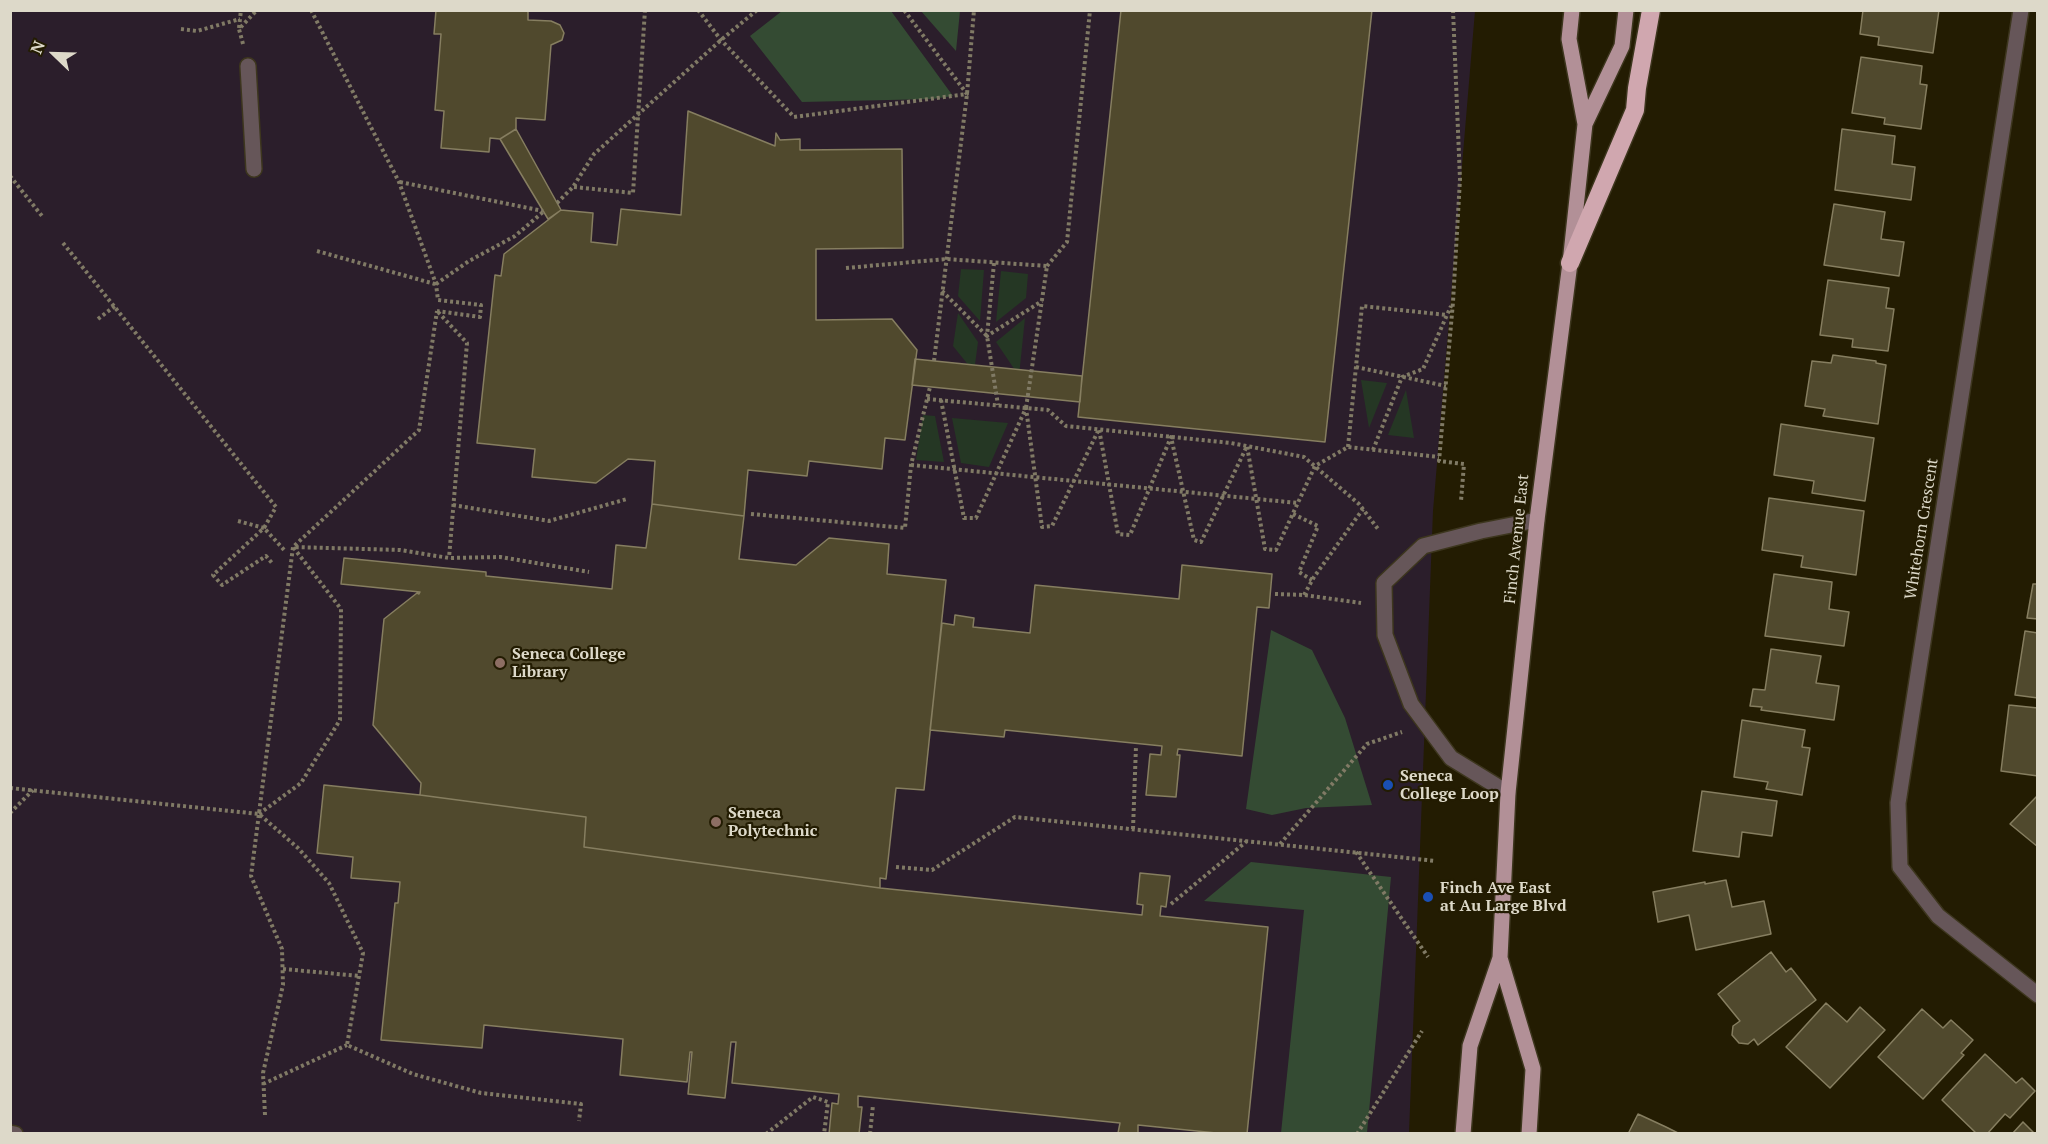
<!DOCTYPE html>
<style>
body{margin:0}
#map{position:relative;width:2048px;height:1144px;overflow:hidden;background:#231c02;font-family:"PT Serif",serif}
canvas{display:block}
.frame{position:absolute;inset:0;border:12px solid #ddd9c9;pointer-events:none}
.north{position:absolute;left:24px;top:24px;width:60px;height:60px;-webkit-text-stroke:4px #231c02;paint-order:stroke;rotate:293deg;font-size:16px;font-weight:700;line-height:24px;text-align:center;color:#ddd9c9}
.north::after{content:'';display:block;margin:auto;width:21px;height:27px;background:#ddd9c9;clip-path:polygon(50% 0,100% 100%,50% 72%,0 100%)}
</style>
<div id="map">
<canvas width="2048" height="1144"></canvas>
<div class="frame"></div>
<div class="north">N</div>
</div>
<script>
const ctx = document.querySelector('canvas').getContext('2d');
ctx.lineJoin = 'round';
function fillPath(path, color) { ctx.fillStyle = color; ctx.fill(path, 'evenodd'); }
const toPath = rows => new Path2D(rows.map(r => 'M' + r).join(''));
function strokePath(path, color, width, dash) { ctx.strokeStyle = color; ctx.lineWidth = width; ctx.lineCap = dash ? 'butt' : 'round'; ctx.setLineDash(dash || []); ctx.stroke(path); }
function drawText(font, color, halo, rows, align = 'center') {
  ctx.font = font + ' "PT Serif",serif'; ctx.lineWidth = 4.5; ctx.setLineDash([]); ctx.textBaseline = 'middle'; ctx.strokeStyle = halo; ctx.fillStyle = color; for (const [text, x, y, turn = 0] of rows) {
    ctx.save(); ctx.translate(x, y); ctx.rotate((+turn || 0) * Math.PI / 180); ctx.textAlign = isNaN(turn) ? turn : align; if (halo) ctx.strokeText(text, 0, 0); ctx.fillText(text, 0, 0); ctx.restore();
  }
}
fillPath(toPath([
 [10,11,1475,11,1433,511,1409,1133,11,1133]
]), '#2b1e2b');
fillPath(toPath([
 [961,269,984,270,980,321,958,296],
 [1001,271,1028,274,1026,298,996,322],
 [958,313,978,342,974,372,953,346],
 [1025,318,1019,376,996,342],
 [1361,380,1387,383,1369,428],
 [1406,390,1414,438,1388,435],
 [923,415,935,416,944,462,916,460],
 [952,418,1008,423,989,467,961,463]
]), '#253724');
fillPath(toPath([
 [782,11,891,11,953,96,932,99,802,102,750,36],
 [921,11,960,11,956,51],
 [1271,630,1312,650,1345,718,1372,805,1306,808,1272,815,1246,809],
 [1251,862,1391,877,1367,1133,1281,1133,1304,910,1204,901]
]), '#344b33');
const building = toPath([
 [436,10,528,10,528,20,551,21,560,25,564,33,562,40,551,45,545,120,516,118,516,129,500,139,490,138,489,152,441,148,444,111,435,110,441,34,434,34,436,10],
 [1121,10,1372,10,1325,442,1078,417,1121,10],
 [1863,10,1939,10,1933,53,1878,45,1879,37,1860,34,1863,10],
 [1861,57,1922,66,1920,84,1927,85,1921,129,1884,124,1885,118,1852,113,1861,57],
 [688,111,775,146,776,133,780,140,800,139,800,150,902,149,903,248,816,249,816,320,892,319,917,350,905,440,885,438,882,469,809,461,807,476,748,470,744,516,652,504,655,461,628,459,596,483,532,477,535,449,477,443,495,275,501,276,504,254,561,210,593,213,591,242,617,245,621,209,681,215,688,111],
 [516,129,561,210,548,219,500,139,516,129],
 [1842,129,1895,136,1892,164,1915,167,1911,200,1835,190,1842,129],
 [1834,204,1885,212,1881,239,1904,242,1899,276,1824,265,1834,204],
 [1828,280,1889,288,1886,308,1894,309,1888,351,1852,347,1853,339,1820,335,1828,280],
 [1833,355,1876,361,1876,363,1886,365,1878,424,1823,416,1825,409,1805,406,1812,361,1831,363,1833,355],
 [915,359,1082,376,1080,402,912,385,915,359],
 [1781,424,1874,438,1865,501,1812,493,1814,481,1774,475,1781,424],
 [1769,498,1864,511,1856,575,1801,567,1803,556,1762,550,1769,498],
 [652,504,744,516,739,559,796,565,829,538,889,544,887,574,946,580,924,790,896,788,886,879,880,878,880,888,584,847,586,817,420,795,421,783,373,725,384,619,417,593,419,594,420,592,341,584,344,558,486,572,486,576,612,589,616,545,646,548,652,504],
 [1182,565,1272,574,1269,608,1257,607,1242,756,1178,749,1177,755,1180,755,1176,797,1146,795,1150,754,1161,755,1162,746,1005,730,1004,737,930,730,942,623,954,625,955,615,974,618,973,627,1030,633,1035,585,1179,599,1182,565],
 [1774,574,1832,582,1829,609,1849,612,1844,646,1765,636,1774,574],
 [2033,584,2038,584,2038,619,2027,618,2033,584],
 [2025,631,2038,633,2038,698,2015,695,2025,631],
 [1771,649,1821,656,1816,683,1839,686,1834,720,1761,710,1762,707,1750,706,1753,689,1765,690,1771,649],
 [2009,705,2038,708,2038,776,2001,771,2009,705],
 [1742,720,1805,730,1802,747,1810,748,1802,795,1766,789,1768,782,1734,777,1742,720],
 [324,785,420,795,586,817,584,847,880,888,1142,915,1143,905,1137,904,1140,873,1170,876,1166,907,1161,906,1160,916,1268,927,1247,1134,1226,1134,1138,1125,1138,1134,1113,1134,1118,1133,1120,1123,858,1096,858,1107,862,1107,859,1134,829,1134,832,1103,838,1104,839,1094,732,1083,736,1042,731,1042,725,1098,688,1094,692,1052,690,1052,687,1082,620,1075,623,1039,484,1025,482,1048,381,1040,395,903,398,903,400,882,351,878,353,857,317,853,324,785],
 [1702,791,1777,801,1772,836,1742,832,1739,857,1693,851,1702,791],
 [2038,795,2038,847,2010,824,2038,795],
 [1726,880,1732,907,1764,901,1771,934,1696,950,1689,915,1658,922,1653,892,1705,882,1705,884,1726,880],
 [1771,952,1786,972,1791,968,1816,1000,1758,1045,1754,1039,1748,1044,1739,1043,1732,1035,1733,1026,1740,1021,1718,994,1771,952],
 [1826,1003,1847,1022,1860,1007,1885,1030,1830,1088,1786,1047,1826,1003],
 [1922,1009,1943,1028,1951,1020,1973,1040,1961,1053,1964,1055,1923,1099,1878,1057,1922,1009],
 [1985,1054,2016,1083,2022,1078,2035,1091,2010,1118,2005,1114,1987,1134,1977,1134,1942,1100,1985,1054],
 [1638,1114,1666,1127,1680,1134,1628,1134,1638,1114],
 [2023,1122,2035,1134,2012,1134,2023,1122]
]);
fillPath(building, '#50492d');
strokePath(building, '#867e60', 1.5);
const minor = toPath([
 [2021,10,1898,803,1900,867,1938,916,2038,995],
 [248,66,254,169],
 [1508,793,1451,758,1411,704,1385,635,1384,583,1423,546,1481,531,1537,520],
 [10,1133,15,1134]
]);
const major = toPath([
 [1585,124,1622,46,1626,10],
 [1500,958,1533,1069,1529,1134],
 [1463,1134,1470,1046,1500,958,1508,793,1537,520,1570,263,1585,124,1569,39,1572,10]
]);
const highway = toPath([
 [1570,263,1635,110,1637,88,1651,10]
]);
strokePath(minor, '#3d361e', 18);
strokePath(major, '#3d361e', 18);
strokePath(highway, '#3d361e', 21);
strokePath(toPath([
 [311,10,399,182,436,284,438,300,481,305,480,317,437,311],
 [698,10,721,40,794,117,967,94,904,10],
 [1453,10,1460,179,1453,302,1439,461,1464,464,1461,501],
 [239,28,241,10],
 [181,29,197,31,240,19],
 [243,44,239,29,257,10],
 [10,176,42,216],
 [400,182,543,211],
 [574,187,633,193,645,10],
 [557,203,573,187,594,154,721,40,757,10],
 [63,243,276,507,264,528,286,552],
 [317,251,435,284],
 [994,263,987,336,1042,301],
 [1047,266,1067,242,1090,10],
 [846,268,946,259,1047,266,1026,408],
 [436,284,469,261,515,236,543,212],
 [942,291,987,336,998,405],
 [438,312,467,343,449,558],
 [98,319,115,306],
 [934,361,967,94,974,10],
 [1356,367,1446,386],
 [927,399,1048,410,1066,426,1231,443,1304,457,1359,504,1378,529],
 [941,400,964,518,976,518,1026,408,1042,527,1052,526,1099,429,1118,534,1130,535,1171,437,1194,540,1201,542,1247,446,1265,549,1276,550,1315,466,1348,447,1439,457],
 [1348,447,1362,306,1447,315],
 [1373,450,1402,377,1423,369,1451,306],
 [911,465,1298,503],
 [453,505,549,521,627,499],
 [751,514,905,528,911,465,930,387],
 [1293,514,1318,526,1299,572,1312,580],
 [238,521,264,528,213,575,222,585,266,556,272,563],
 [1275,594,1304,595,1361,603],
 [1304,595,1314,577,1363,509],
 [10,788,259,814,298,848,329,883,363,953,347,1045,413,1074,481,1093,581,1104,579,1121],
 [10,813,33,790],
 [259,814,301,783,340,720,341,609,293,547,419,430,437,311],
 [1133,829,1136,746],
 [1280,844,1367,744,1402,732],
 [1356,852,1428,957],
 [896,867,932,870,1015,817,1436,861],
 [1171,904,1247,841],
 [283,969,360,976],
 [263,1084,347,1045],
 [265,1115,263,1073,283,985,282,949,251,876,293,547,400,550,449,558,500,557,589,572],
 [766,1134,813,1097,828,1102,824,1134],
 [870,1134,873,1105],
 [1357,1134,1422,1031]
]), '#807a65', 4, [3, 3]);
strokePath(minor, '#665659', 15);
strokePath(major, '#b29097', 15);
strokePath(highway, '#d0a7af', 18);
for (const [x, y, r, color] of [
 [500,663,6,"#8d6e63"],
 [1388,785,6,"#1a4fb4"],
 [716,822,6,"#8d6e63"],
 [1428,897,6,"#1a4fb4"]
]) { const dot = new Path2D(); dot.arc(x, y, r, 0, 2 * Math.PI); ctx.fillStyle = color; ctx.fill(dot); strokePath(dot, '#231c02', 2); }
drawText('16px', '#ddd9c9', '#231c02', [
 ["Whitehorn Crescent",1922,529,-81],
 ["Finch Avenue East",1517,539,-84]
]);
drawText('bold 16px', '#ddd9c9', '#231c02', [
 ["Seneca College",512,654],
 ["Library",512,672],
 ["Seneca",1400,776],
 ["College Loop",1400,794],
 ["Seneca",728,813],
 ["Polytechnic",728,831],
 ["Finch Ave East",1440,888],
 ["at Au Large Blvd",1440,906]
], 'left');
</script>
